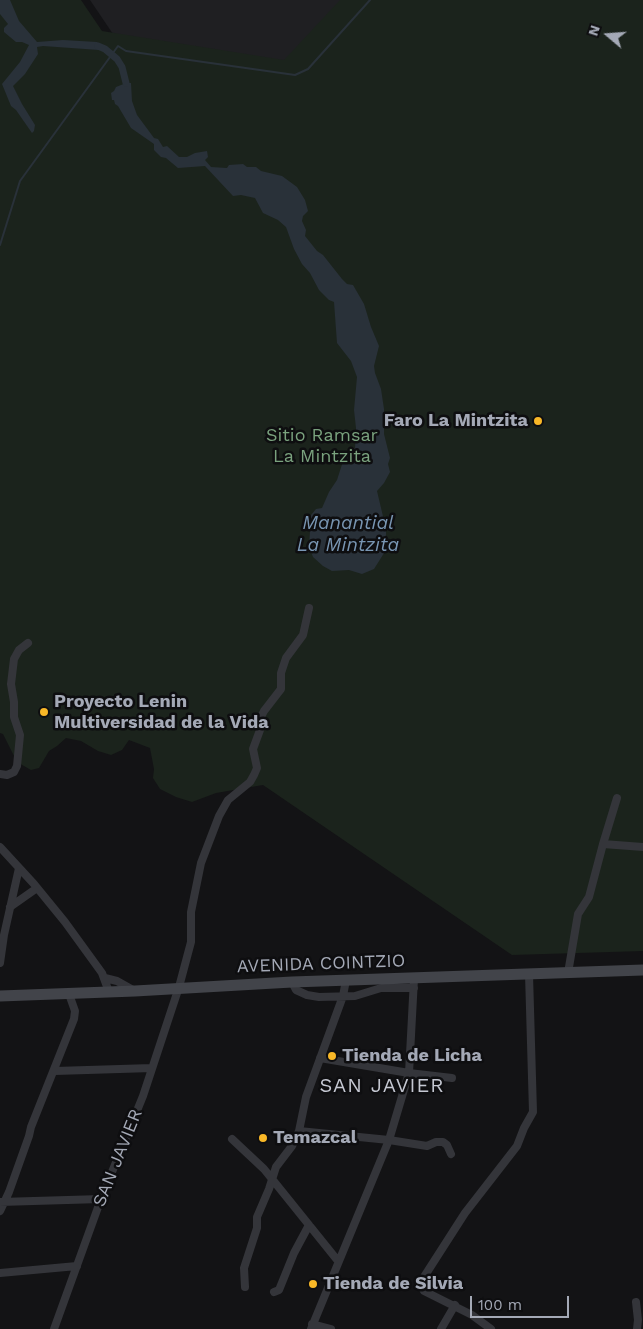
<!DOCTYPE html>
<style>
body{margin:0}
#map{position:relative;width:643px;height:1329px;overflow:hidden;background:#131315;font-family:"Work Sans",sans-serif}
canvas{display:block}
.north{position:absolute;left:583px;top:10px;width:50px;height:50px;-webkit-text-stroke:4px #0e0e10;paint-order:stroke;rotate:288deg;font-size:14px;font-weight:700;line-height:20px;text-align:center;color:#a4a9b6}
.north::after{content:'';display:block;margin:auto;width:18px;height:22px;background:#a4a9b6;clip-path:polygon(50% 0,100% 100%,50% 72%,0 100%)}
.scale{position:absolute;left:470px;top:1296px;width:99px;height:22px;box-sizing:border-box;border:2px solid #a4a9b6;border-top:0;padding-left:6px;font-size:15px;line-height:18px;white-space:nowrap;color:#a4a9b6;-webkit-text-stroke:4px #0e0e10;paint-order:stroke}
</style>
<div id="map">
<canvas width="643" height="1329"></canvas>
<div class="north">N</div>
<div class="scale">100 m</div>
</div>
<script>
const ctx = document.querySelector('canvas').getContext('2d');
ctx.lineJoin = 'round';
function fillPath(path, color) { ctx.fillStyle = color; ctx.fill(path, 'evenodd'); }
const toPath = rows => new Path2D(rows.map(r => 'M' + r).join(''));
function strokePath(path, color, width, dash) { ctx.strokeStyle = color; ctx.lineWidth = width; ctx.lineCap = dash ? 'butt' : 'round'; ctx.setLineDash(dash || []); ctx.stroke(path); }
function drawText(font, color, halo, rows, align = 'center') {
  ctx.font = font + ' "Work Sans",sans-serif'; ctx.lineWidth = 5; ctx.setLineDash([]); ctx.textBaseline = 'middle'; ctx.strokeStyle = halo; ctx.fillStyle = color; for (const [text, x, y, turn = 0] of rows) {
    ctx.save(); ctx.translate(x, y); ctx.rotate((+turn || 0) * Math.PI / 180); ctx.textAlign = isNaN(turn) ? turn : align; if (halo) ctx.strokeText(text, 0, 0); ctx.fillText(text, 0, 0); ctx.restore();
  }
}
fillPath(toPath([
 [90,0,354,0,297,65,115,37]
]), '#1f1f22');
fillPath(toPath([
 [0,0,81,0,102,31,284,60,340,0,643,0,643,951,512,955,263,785,216,793,192,802,176,797,160,789,153,778,154,769,150,748,129,740,122,750,111,755,98,751,81,741,66,738,57,746,49,751,39,768,31,770,17,762,3,734,0,733]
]), '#1b231c');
fillPath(toPath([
 [0,0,10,0,19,21,37,42,63,40,97,42,99,50,43,46,37,47,38,54,25,74,13,86,22,104,35,125,34,131,32,133,16,110,11,106,2,84,20,62,29,45,22,42,16,42,4,32,4,28,8,24,0,14],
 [126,83,131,83,132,101,137,115,154,138,158,139,163,147,167,146,179,157,187,157,195,153,207,151,208,157,205,160,211,167,227,168,229,165,243,164,247,167,256,167,261,171,282,176,297,187,305,200,308,211,303,216,302,221,306,230,305,236,317,251,323,255,342,279,347,284,353,285,364,304,371,327,379,346,374,366,375,373,381,389,384,409,384,434,390,458,388,464,390,472,384,483,377,491,386,529,386,550,374,569,362,574,349,570,332,571,323,566,313,557,309,547,311,515,316,509,322,508,329,492,337,480,345,455,355,448,356,428,354,410,357,377,351,361,337,343,334,302,329,300,319,290,310,273,302,264,294,249,286,227,278,220,263,213,255,198,241,195,233,196,205,166,178,168,166,158,161,157,154,150,154,144,131,128,118,106,115,104,114,100,112,100,111,93,114,91,116,87]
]), '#293139');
strokePath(toPath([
 [0,245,20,181,118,46,126,51,295,75,308,69,370,0]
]), '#293139', 2);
strokePath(toPath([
 [98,46,105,49,117,59,122,67,126,83]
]), '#293139', 7);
strokePath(toPath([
 [0,774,7,775,14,772,17,766,20,735,14,717,14,702,11,684,14,659,19,650,28,643],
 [603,844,643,847],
 [0,847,34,884,65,922,102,973,109,992],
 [10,907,37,888],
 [0,963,4,935,19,868],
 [568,973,578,914,589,897,603,844,617,798],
 [105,978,117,981,133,990],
 [292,982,296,990,307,995,319,997,355,996,381,988,414,988],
 [320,1058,409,1073,452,1078],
 [55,1071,152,1068],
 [299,1131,389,1140,427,1146,436,1142,443,1142,447,1145,451,1154],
 [232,1139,264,1169,338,1261],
 [0,1202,101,1199],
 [0,1211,9,1192,29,1136,31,1127,74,1019,75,1011,69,994],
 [0,1273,77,1266],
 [245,1287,244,1268,257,1228,257,1217,269,1189,276,1167,292,1146,299,1131,306,1097,343,996,346,980],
 [274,1292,279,1290,294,1253,309,1225],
 [636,1302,638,1320,637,1329],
 [312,1324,331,1329],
 [54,1329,101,1199,143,1096,179,987,191,942,191,912,201,863,219,816,228,800,250,782,254,775,257,768,253,749,260,730,261,717,264,711,281,689,281,673,286,658,303,635,309,608],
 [311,1329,389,1140,409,1073,414,979],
 [441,1329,455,1305],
 [491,1329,472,1315,424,1291,421,1286,422,1280,465,1213,517,1146,524,1128,533,1112,529,974]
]), '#34353a', 8);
strokePath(toPath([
 [0,996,135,991,292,982,643,970]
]), '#42444a', 11);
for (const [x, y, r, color] of [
 [538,421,5,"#f9b827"],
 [44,712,5,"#f9b827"],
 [332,1056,5,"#f9b827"],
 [263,1138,5,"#f9b827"],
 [313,1284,5,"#f9b827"]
]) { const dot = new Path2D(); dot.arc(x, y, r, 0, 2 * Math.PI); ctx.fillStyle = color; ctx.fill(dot); strokePath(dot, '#0e0e10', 2); }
drawText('bold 18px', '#a4a9b6', '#0e0e10', [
 ["Faro La Mintzita",528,421,"right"],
 ["Proyecto Lenin",54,702],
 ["Multiversidad de la Vida",54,723],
 ["Tienda de Licha",342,1056],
 ["Temazcal",273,1138],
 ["Tienda de Silvia",323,1284]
], 'left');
drawText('18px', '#7aa27e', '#0e0e10', [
 ["Sitio Ramsar",322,436],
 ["La Mintzita",322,457]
]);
drawText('18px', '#a4a9b6', '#0e0e10', [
 ["AVENIDA COINTZIO",321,964,-2],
 ["SAN JAVIER",118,1158,-68]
]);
drawText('italic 19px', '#7996b3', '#0e0e10', [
 ["Manantial",348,523],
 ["La Mintzita",348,545]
]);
ctx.letterSpacing = '1px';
drawText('20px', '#c5c8d2', '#0e0e10', [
 ["SAN JAVIER",382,1086]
]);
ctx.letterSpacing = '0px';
</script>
